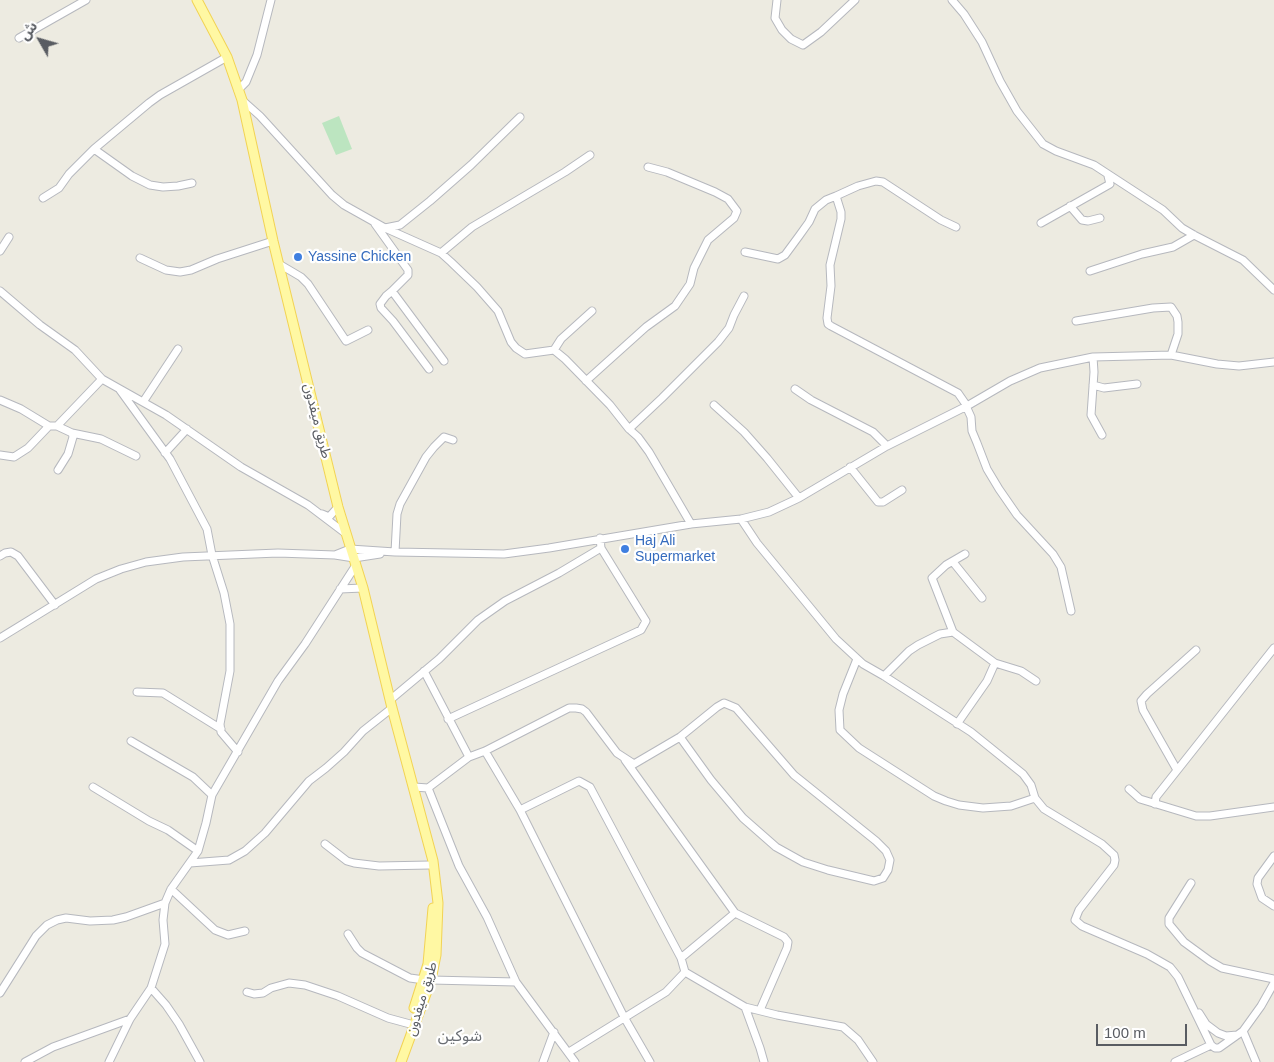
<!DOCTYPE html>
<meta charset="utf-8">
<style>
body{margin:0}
#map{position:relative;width:1274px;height:1062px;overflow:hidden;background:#edebe1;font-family:Arial,"Noto Sans Arabic",sans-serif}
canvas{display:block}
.north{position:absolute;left:15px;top:15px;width:50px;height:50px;-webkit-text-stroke:4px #fff;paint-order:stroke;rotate:308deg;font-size:14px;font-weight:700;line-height:20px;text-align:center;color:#595c62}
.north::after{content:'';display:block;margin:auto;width:18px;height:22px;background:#595c62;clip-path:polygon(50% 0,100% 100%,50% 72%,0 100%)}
.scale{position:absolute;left:1096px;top:1024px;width:91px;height:22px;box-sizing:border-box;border:2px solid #595c62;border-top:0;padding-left:6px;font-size:15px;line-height:18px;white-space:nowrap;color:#595c62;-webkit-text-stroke:4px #fff;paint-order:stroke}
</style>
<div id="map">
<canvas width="1274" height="1062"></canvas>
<div class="north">ش</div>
<div class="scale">100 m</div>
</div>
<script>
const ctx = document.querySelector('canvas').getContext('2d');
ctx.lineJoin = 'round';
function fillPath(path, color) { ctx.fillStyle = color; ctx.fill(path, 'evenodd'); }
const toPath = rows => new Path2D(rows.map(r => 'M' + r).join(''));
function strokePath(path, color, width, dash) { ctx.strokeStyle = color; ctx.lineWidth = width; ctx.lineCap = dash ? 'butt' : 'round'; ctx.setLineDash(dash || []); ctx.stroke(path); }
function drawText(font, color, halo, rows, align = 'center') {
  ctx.font = font + ' Arial,"Noto Sans Arabic",sans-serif'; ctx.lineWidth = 4.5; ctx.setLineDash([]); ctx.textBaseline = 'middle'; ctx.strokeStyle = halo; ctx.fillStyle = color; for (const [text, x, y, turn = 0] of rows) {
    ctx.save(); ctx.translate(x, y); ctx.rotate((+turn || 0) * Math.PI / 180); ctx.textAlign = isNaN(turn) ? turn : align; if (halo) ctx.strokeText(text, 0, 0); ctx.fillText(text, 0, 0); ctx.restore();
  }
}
fillPath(toPath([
 [339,116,352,149,336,155,322,123]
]), '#bce5c0');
const minor = toPath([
 [777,0,775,18,782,30,791,39,803,45,821,32,855,0],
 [952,0,964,14,982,42,1000,81,1017,111,1043,144,1056,151,1094,165,1163,210,1182,228,1194,235,1243,260,1274,290],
 [19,38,86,0],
 [238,90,246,82,257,55,271,0],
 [242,100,260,116,332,195,344,205,385,228,400,225,430,201,471,165,520,117],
 [94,149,132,176,150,185,163,187,178,186,192,183],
 [43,198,59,188,69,174,94,149,149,103,160,95,227,57],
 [1070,206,1082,220,1088,221,1100,218],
 [1041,223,1110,184,1108,176],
 [375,224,408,270,408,275,392,291,444,361],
 [956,227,941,220,883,182,876,181,858,186,836,196,841,212,841,219,830,265,831,286,827,318,828,324,831,326,958,393,967,406],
 [385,228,441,253,451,262,477,287,498,311,511,342,516,348,525,354,554,350,565,359,610,405,629,429,638,437,649,452,691,524],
 [0,251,9,237],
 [745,252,778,259,785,255,799,236,809,222,815,209,826,200,836,196],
 [441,253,472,227,565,172,590,155],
 [140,258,166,270,180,272,191,270,217,259,273,241],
 [279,264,301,277,308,284,346,341,368,330],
 [1090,271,1142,254,1173,247,1194,235],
 [0,291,40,325,75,350,102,379,166,415,241,467,308,505,345,533],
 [392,291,386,296,380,304,381,308,393,321,429,369],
 [1076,321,1153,308,1171,307,1177,316,1178,322,1178,334,1171,355],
 [554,350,561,339,592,311],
 [1093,357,1094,372,1091,415,1102,435],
 [586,381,646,327,675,306,690,284,694,268,708,240,734,218,737,211,728,199,715,192,667,172,648,167],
 [1093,385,1104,388,1137,384],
 [795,389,811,400,873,432,887,446],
 [120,390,170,459,207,529,212,555,224,593,230,624,230,671,220,724,221,732,238,752],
 [0,400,21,409,49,426],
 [143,402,178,349],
 [714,405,744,432,767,458,799,498],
 [966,406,971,417,972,431,977,443,987,469,999,489,1017,515,1053,554,1061,567,1071,611],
 [57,426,72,433,73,437,68,454,58,470],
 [629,429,662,398,718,342,729,328,734,315,744,296],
 [72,433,101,439,136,456],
 [165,453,187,429],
 [0,455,14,457,28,448,49,426,57,426,102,379],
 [850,467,878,502,883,502,902,490],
 [322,514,329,517,338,507],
 [741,519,757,543,813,611,836,639,863,664,884,676,971,732,1023,774,1031,785,1035,798,1044,809,1102,844,1114,855,1115,860,1114,865,1079,910,1075,920,1082,926,1147,954,1170,967,1178,977,1211,1045,1215,1048,1219,1048,1243,1031,1261,1006,1274,983],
 [395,552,397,514,400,504,426,457,434,447,444,437,453,440],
 [335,555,350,549,395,552,504,554,549,548,691,524,741,519,769,512,799,498,887,446,967,406,1010,381,1040,368,1093,357,1133,356,1171,355,1217,364,1239,366,1274,362],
 [0,556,5,553,11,552,18,556,55,605],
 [953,562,982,598],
 [340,589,363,588],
 [953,632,932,578,946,565,965,554],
 [0,638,96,579,121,569,146,562,183,557,278,553,335,555,354,558,380,554],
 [857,659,843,694,839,710,840,730,859,748,934,796,946,801,959,805,983,808,1011,806,1035,798],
 [995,663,1021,671,1036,681],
 [424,671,469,757,485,751,569,708,576,708,582,709,586,712,617,753,634,764,680,737,717,707,724,703,736,708,794,775,876,841,886,851,890,860,888,870,883,878,874,881,828,870,803,862,776,847,743,818,711,780,680,737],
 [884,676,909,651,918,645,940,634,953,632,995,663,987,681,957,724],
 [137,692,163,693,221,729],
 [390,700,439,659,478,620,505,601,559,573,601,548],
 [448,719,641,630,646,621,601,548,600,538],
 [131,741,193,777,212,795],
 [485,751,520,810],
 [625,760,735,913,681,958],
 [1177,770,1143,710,1141,701,1147,694,1196,650],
 [93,787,149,821,168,830,198,851],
 [414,787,428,788,469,757],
 [428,788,459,866,487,917,516,982,431,980],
 [1129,789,1140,799,1196,816,1210,816,1274,807],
 [1155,804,1156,797,1274,648],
 [325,844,347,861,354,863,379,866,430,865],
 [1274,856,1258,878,1257,884,1262,898,1274,906],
 [190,863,229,860,245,851,265,833,309,781,326,768,344,752,363,731,392,708],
 [1191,883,1169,918,1169,924,1184,942,1210,961,1222,968,1274,979],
 [171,889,215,930,228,935,245,931],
 [735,913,784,937,788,942,787,948,760,1010],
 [348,934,357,948,362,953,410,978,424,980],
 [516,982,575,1062],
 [151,988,166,1005,179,1024,200,1062],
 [247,992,254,994,263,993,271,988,289,983,305,985,338,996,388,1018,410,1024],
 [0,993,36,936,47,925,57,920,66,918,90,921,113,920,126,917,165,903],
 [745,1007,777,1015,843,1027,858,1040,873,1062],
 [1199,1013,1206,1024,1218,1033,1226,1036,1237,1035],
 [1243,1031,1256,1062],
 [569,1052,666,992,685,972],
 [25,1062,53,1047,130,1019],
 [109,1062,130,1019,151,988,165,944,163,920,165,903,171,889,198,851,206,823,212,795,278,681,305,644,356,565],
 [543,1062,554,1032],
 [650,1062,624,1017,520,810,579,781,590,787,681,958,685,972,745,1007,760,1048,764,1062],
 [1175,1062,1211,1045]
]);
const major = toPath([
 [197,0,227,57,242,100,273,241,338,507,363,588,392,708,433,861,438,903,436,955,431,980,401,1062],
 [414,1008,428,964,433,908]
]);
strokePath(minor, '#b6b8be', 9);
strokePath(major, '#f2d354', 11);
strokePath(minor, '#fff', 7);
strokePath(major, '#fff8a3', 9);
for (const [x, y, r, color] of [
 [298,257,5,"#3f7fe0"],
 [625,549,5,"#3f7fe0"]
]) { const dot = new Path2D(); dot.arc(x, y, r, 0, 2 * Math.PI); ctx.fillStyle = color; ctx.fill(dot); strokePath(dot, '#fff', 2); }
drawText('14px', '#366cbe', '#fff', [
 ["Yassine Chicken",308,257],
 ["Haj Ali",635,541],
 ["Supermarket",635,557]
], 'left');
drawText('14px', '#595c62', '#fff', [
 ["طريق ميفدون",317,421,76],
 ["طريق ميفدون",422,999,-73]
]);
drawText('16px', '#6a6e74', '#fff', [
 ["شوكين",460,1037]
]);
</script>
